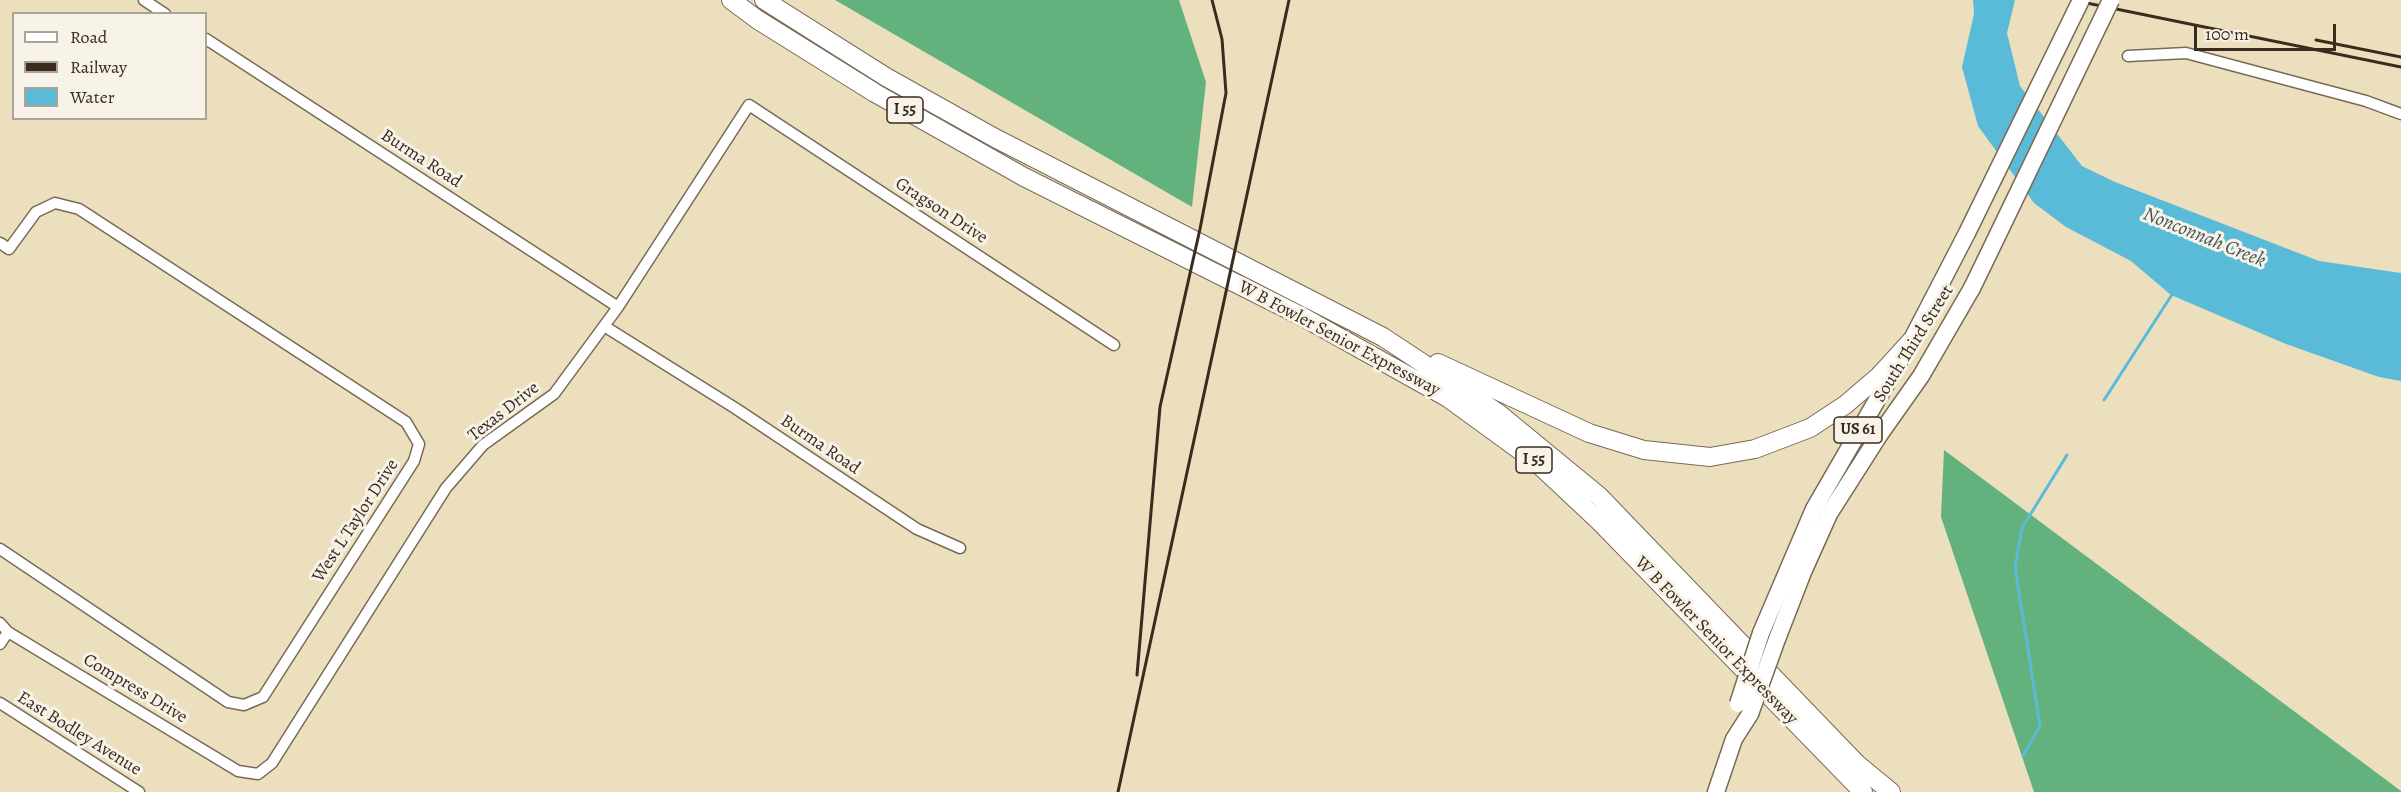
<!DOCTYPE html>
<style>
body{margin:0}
#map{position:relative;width:2401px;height:792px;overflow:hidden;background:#ecdfbd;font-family:Alegreya,serif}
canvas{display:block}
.legend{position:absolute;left:12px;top:12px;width:195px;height:108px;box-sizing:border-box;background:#f7f3e8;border:2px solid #aca397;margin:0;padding:8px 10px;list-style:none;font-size:18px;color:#3b2a1e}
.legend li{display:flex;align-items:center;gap:12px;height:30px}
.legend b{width:30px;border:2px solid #aca397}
.scale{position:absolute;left:2194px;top:24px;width:142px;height:27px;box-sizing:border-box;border:3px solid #3b2a1e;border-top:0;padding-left:8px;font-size:18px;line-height:21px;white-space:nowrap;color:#3b2a1e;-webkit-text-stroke:4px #f7f3e8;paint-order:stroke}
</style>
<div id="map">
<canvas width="2401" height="792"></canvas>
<ul class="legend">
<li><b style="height:8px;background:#fff"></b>Road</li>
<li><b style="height:8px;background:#3b2a1e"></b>Railway</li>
<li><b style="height:16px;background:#59bbd8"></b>Water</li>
</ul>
<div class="scale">100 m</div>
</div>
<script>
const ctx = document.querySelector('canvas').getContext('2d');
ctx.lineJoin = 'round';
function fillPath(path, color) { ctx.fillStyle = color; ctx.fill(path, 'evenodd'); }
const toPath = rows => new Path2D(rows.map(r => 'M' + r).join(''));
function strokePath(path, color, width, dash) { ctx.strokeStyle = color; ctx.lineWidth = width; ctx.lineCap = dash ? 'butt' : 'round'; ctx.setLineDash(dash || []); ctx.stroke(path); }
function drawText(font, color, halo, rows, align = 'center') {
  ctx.font = font + ' Alegreya,serif'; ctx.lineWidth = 6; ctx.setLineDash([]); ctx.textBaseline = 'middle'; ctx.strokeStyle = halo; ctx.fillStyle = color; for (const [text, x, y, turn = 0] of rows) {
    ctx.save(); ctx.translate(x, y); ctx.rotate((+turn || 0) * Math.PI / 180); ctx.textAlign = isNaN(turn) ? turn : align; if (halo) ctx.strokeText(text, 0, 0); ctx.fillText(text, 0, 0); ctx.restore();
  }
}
fillPath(toPath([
 [835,0,1179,0,1206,82,1192,207],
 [1944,450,2401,791,2401,792,2034,792,1941,517]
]), '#63b27e');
fillPath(toPath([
 [1973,0,2015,0,2007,33,2020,86,2082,166,2115,182,2319,261,2401,273,2401,381,2379,377,2286,344,2171,295,2131,261,2066,227,2034,203,1978,126,1962,67,1974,14]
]), '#59bbd8');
strokePath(toPath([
 [2104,400,2173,293],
 [2023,756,2040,726,2015,567,2022,528,2067,455]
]), '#59bbd8', 3);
const minor = toPath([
 [144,0,165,14],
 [206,39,618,307],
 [2128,56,2186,53,2366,101,2401,114],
 [0,243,9,249,36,212,55,203,79,209,406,422,419,444,414,461,263,697,244,705,228,702,0,549],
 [604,326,735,408,917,529,960,548],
 [0,623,8,632,238,771,258,774,272,763,446,488,483,445,554,394,618,307,749,105,1114,345],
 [0,644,8,632],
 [0,703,139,792]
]);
const primary = toPath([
 [1777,639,1803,572,1829,514,1880,434,1921,376,1972,288],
 [1716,792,1734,739,1750,714]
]);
const trunk = toPath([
 [1972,288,1988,255],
 [1761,633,1814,509,1911,341,1967,233]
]);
const motorway = toPath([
 [731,0,758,20,875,93,1024,177,1303,317,1448,398,1536,462,1600,522,1863,792],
 [764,0,886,77,995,138,1383,337,1498,413,1599,496,1857,764,1891,792],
 [1438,363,1589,433,1644,450,1710,457,1755,449,1810,428,1845,405,1879,376,1911,341]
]);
strokePath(minor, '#796956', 13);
strokePath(primary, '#796956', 19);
strokePath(trunk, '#796956', 19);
strokePath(motorway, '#796956', 20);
strokePath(minor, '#fff', 10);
strokePath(primary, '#fff', 16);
strokePath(trunk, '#fff', 16);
strokePath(motorway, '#fff', 18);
strokePath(toPath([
 [2072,0,2401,67],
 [2316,40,2401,57],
 [1137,675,1160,407,1200,229,1226,93,1222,39,1212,0],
 [1118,792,1289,0]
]), '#3b2a1e', 3);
const primaryBridge = toPath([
 [1750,714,1777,639]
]);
const trunkBridge = toPath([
 [1967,233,2081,0],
 [1988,255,2111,0],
 [1738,704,1761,633]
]);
strokePath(primaryBridge, '#796956', 19, []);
strokePath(trunkBridge, '#796956', 19, []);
strokePath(primaryBridge, '#fff', 16);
strokePath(trunkBridge, '#fff', 16);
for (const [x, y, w] of [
 [905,110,36],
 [1858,430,48],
 [1534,460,36]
]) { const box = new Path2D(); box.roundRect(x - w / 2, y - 13, w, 26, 4.5); ctx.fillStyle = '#f7f3e8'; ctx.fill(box); strokePath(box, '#3b2a1e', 1.5); }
drawText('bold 16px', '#3b2a1e', null, [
 ["I 55",905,110],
 ["US 61",1858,430],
 ["I 55",1534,460]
]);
drawText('18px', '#3b2a1e', '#f7f3e8', [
 ["Burma Road",421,159,33],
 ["Gragson Drive",941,211,33],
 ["W B Fowler Senior Expressway",1339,339,28],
 ["South Third Street",1914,344,-58],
 ["Texas Drive",504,412,-38],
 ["Burma Road",820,445,34],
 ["West L Taylor Drive",356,521,-57],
 ["W B Fowler Senior Expressway",1716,641,46],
 ["Compress Drive",135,689,31],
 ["East Bodley Avenue",79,734,32]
]);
drawText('italic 20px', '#445656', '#f7f3e8', [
 ["Nonconnah Creek",2204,238,22]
]);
</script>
